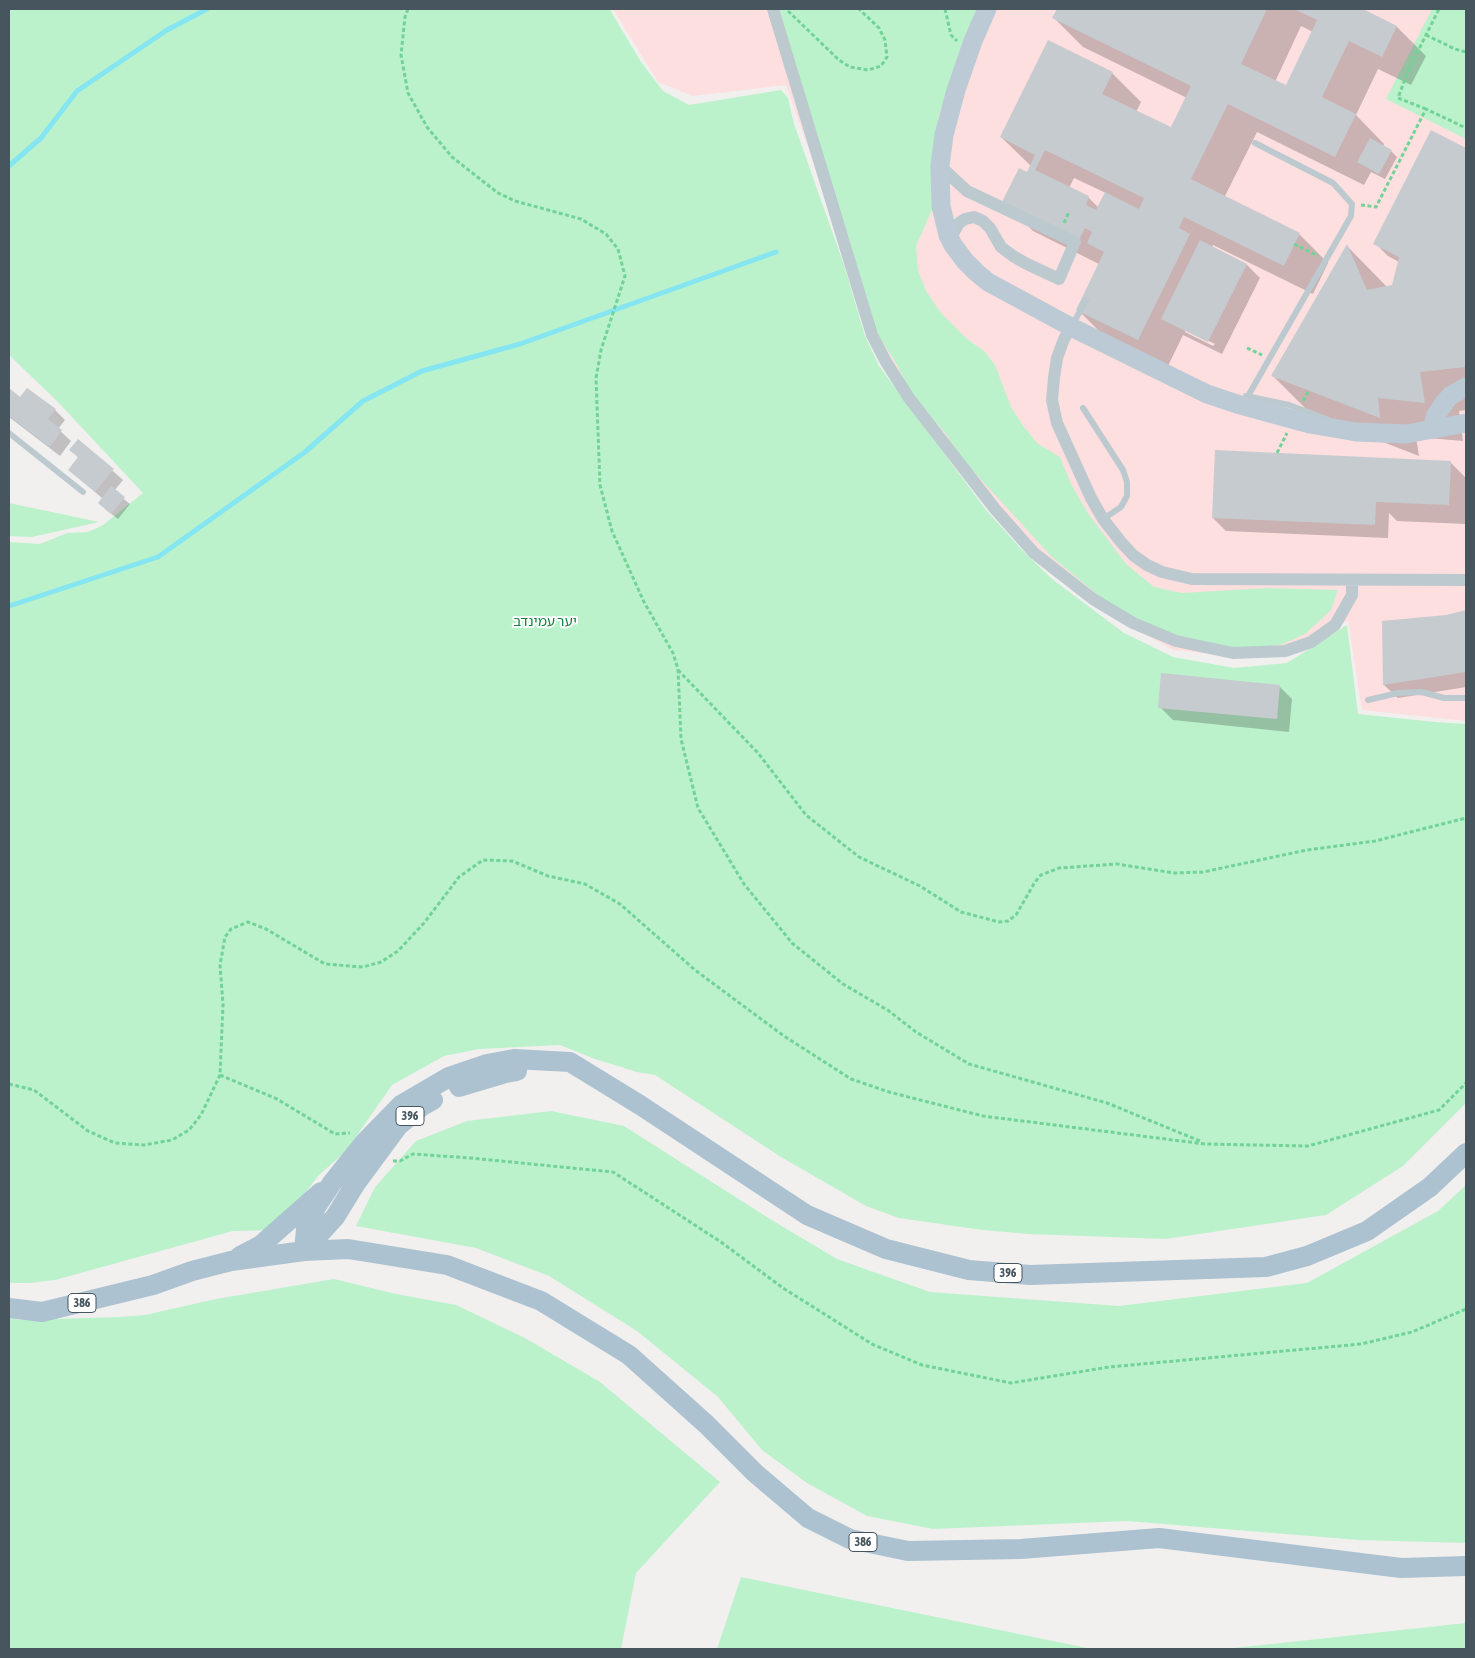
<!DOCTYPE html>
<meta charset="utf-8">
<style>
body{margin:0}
#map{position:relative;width:1475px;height:1658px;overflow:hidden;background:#f2efef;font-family:"Asap Condensed",sans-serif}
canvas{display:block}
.frame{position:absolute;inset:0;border:10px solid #46555e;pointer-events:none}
</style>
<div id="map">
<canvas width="1475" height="1658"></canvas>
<div class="frame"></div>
</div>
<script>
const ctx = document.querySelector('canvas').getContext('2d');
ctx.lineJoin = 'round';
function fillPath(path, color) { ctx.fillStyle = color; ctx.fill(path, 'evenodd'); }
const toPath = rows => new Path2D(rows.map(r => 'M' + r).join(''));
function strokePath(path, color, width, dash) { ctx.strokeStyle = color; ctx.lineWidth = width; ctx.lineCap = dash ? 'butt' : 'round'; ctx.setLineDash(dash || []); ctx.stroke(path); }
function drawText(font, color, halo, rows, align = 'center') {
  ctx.font = font + ' "Asap Condensed","Noto Sans Hebrew",sans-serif'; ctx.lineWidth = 4; ctx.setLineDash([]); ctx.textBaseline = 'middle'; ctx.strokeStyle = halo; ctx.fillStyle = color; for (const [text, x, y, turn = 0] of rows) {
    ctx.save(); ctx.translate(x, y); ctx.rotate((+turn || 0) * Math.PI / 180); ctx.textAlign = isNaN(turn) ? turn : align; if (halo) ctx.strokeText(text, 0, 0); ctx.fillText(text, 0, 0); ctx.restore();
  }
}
fillPath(toPath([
 [613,9,1466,9,1466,721,1362,710,1348,620,1300,653,1282,656,1212,654,1174,650,1132,628,1028,549,882,356,786,85,693,96,658,82]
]), '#fddfdf');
fillPath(toPath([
 [9,9,610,9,613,15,641,62,663,91,689,105,781,90,788,98,794,124,844,265,865,336,879,366,986,510,1021,549,1052,579,1124,633,1173,657,1234,668,1287,663,1347,625,1358,714,1435,722,1466,724,1466,1103,1403,1166,1326,1215,1166,1239,1028,1234,983,1230,899,1218,866,1206,781,1157,655,1075,637,1072,595,1059,560,1045,479,1049,444,1056,392,1085,346,1151,318,1176,278,1230,233,1231,55,1280,29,1283,9,1283,9,542,40,544,67,533,88,532,103,525,143,493,57,401,9,355],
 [778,9,981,9,959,54,939,115,932,156,935,203,916,246,918,270,926,291,941,313,967,339,984,351,995,365,1011,407,1024,427,1038,444,1060,457,1071,484,1087,512,1126,564,1154,587,1182,593,1268,588,1338,590,1331,610,1305,634,1283,644,1266,647,1232,648,1168,634,1129,617,1098,595,1051,556,964,461,946,434,914,397,893,358,875,331],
 [1432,9,1466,9,1466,139,1386,99],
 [9,503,99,522,32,537,9,536],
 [551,1111,624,1126,770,1219,837,1259,930,1292,1119,1306,1307,1283,1438,1211,1466,1185,1466,1543,1359,1540,1127,1521,933,1529,867,1516,807,1483,762,1450,718,1397,637,1331,549,1276,476,1248,356,1226,375,1187,416,1141,467,1121],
 [334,1279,396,1294,456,1305,525,1338,600,1382,720,1482,636,1573,621,1649,9,1649,9,1318,19,1320,120,1317,145,1315,216,1299],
 [741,1577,1092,1649,717,1649],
 [1466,1623,1466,1649,1225,1649]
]), '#bbf2cb');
fillPath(toPath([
 [1058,9,1360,9,1397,27,1426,56,1411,85,1378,69,1356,115,1384,144,1383,146,1391,151,1397,157,1385,179,1371,172,1364,185,1257,132,1224,198,1299,234,1328,263,1313,294,1213,245,1212,248,1247,265,1260,278,1222,354,1183,335,1167,368,1106,338,1077,309,1099,264,1033,231,1004,202,1027,173,1031,166,1001,137,1048,42,1112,73,1141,102,1136,112,1171,129,1187,98,1083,47,1054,18],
 [1301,26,1313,32,1287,87,1275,82],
 [1074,178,1106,193,1099,208,1089,198,1069,188],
 [1185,329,1215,344,1213,346,1185,332],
 [1432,132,1466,150,1466,410,1459,411,1463,441,1416,437,1419,456,1311,414,1272,375,1347,246,1387,287,1393,286,1399,262,1388,256,1375,243],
 [28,389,55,410,65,420,58,429,71,441,60,456,9,417,9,390,21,399],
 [79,441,123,480,114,491,130,504,118,519,105,509,103,499,70,470,79,458,71,450],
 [1450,462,1466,478,1466,524,1397,521,1389,513,1388,538,1226,531,1213,518],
 [1466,611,1466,687,1398,698,1384,685,1383,622,1446,616],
 [1279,686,1292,699,1289,732,1173,720,1160,707]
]), '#0003');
strokePath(toPath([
 [9,166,41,138,77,91,167,30,207,9],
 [9,606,158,557,305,452,363,401,422,371,520,344,776,252]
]), '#85e6f2', 5);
fillPath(toPath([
 [1057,9,1267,9,1241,64,1286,85,1317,20,1294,9,1363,9,1397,26,1382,57,1349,41,1322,97,1356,114,1335,157,1228,104,1191,179,1300,233,1284,266,1184,217,1179,228,1190,234,1138,340,1076,310,1104,252,1087,243,1092,232,1085,228,1079,240,1002,202,1019,168,1027,172,1035,155,1000,137,1048,40,1113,72,1102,94,1171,127,1191,86,1052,18],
 [1045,150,1144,198,1139,209,1105,192,1096,210,1086,205,1089,196,1035,170],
 [1431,130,1466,148,1466,367,1420,372,1425,403,1378,398,1380,418,1271,376,1347,244,1367,290,1392,285,1399,257,1373,244],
 [1370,138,1392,150,1379,174,1357,162],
 [1200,240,1247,264,1208,342,1161,319],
 [9,388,20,397,27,388,56,409,48,419,62,430,50,447,9,416],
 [78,439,114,469,95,492,68,470,78,457,69,450],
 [1215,450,1451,461,1449,505,1376,502,1375,525,1212,518],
 [111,486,125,497,111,514,98,503],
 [1466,610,1466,672,1383,685,1382,621,1446,615],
 [1161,673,1280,685,1277,719,1158,708]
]), '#c6cbcf');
strokePath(toPath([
 [408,9,405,17,401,55,408,93,427,127,452,157,498,193,515,201,581,219,606,234,618,249,625,276,601,350,596,378,600,485,612,531,644,602,673,653,678,669,681,739,698,808,744,884,792,943,843,984,889,1011,916,1032,969,1064,1107,1103,1200,1141],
 [945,9,951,35,957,41],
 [788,11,839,60,850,67,868,70,881,66,887,57,885,40,879,28,859,9],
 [1426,35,1455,49,1466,52],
 [1426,109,1398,98,1408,71,1439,9],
 [1361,205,1376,207,1426,109,1466,128],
 [1064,223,1069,212],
 [1294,244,1318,256],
 [1247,348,1262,355],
 [1303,401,1309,390],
 [1277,453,1287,433],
 [678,670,758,753,806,815,859,857,920,886,961,912,999,922,1008,921,1016,915,1035,882,1041,875,1059,868,1117,864,1174,873,1203,872,1307,850,1375,841,1466,818],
 [220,1075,277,1099,335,1134,350,1133],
 [9,1084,34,1090,88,1131,115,1143,144,1145,172,1140,189,1130,201,1115,220,1075,223,1004,220,965,225,937,231,929,248,922,266,929,325,964,363,967,381,962,398,951,424,923,459,877,483,860,512,861,548,876,585,884,620,904,695,970,784,1036,851,1079,889,1092,983,1116,1205,1144,1308,1146,1439,1110,1466,1083],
 [393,1161,400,1161,413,1154,470,1158,613,1172,721,1242,783,1288,872,1344,922,1365,1011,1383,1109,1367,1361,1344,1412,1332,1466,1309]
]), '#71d398', 3, [4, 2.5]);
strokePath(toPath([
 [1072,326,1086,300],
 [1246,396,1289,405,1329,420],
 [1248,396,1351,216,1352,204,1333,183,1255,143],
 [1083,408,1123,470,1127,482,1127,496,1121,507,1103,519],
 [9,433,83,492],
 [1368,700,1398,693,1422,692,1444,698,1466,698]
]), '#bcc9cf', 6);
strokePath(toPath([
 [773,9,872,335,886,362,909,398,995,509,1034,553,1093,599,1133,623,1176,641,1233,653,1285,651,1311,642,1335,625,1352,595,1352,580],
 [940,166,967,191,1075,242,1059,279,1025,263,1013,256,1001,247,990,228,983,221,974,217,965,219,959,223,953,234,953,243],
 [1071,327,1064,339,1057,358,1054,378,1052,400,1057,423,1091,498,1103,519,1121,542,1133,555,1147,565,1162,572,1192,579,1466,580]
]), '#bcc9cf', 12);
strokePath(toPath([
 [987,9,973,41,956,90,944,135,940,166,941,206,948,235,953,245,965,261,977,273,988,282,1071,327,1207,394,1237,404,1310,424,1356,432,1406,434,1466,423],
 [1432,429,1436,415,1445,402,1450,396,1466,387]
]), '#bccad5', 19);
strokePath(toPath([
 [459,1087,506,1073,517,1071],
 [304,1251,306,1229,316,1207,332,1183,364,1143,401,1105,449,1077,487,1064,514,1059,570,1062,640,1105,807,1215,886,1249,969,1270,1030,1275,1266,1267,1307,1256,1367,1231,1430,1187,1466,1153],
 [304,1251,335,1217,356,1183,398,1126,422,1106,433,1100],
 [240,1256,261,1245,321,1192],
 [9,1308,42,1312,153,1285,192,1271,231,1261,304,1251,348,1249,447,1265,541,1301,629,1355,706,1424,755,1473,808,1518,850,1539,908,1551,1021,1549,1159,1538,1401,1568,1466,1566]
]), '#adc2d0', 20);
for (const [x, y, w] of [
 [410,1116,28],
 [1008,1273,28],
 [82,1303,28],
 [863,1542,28]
]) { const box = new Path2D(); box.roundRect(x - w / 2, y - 9.5, w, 19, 4); ctx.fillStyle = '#fff'; ctx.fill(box); strokePath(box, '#46555e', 1); }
drawText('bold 12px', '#46555e', null, [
 ["396",410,1116],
 ["396",1008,1273],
 ["386",82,1303],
 ["386",863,1542]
]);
drawText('14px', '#11863f', '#fff', [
 ["יער עמינדב",545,622]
]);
</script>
